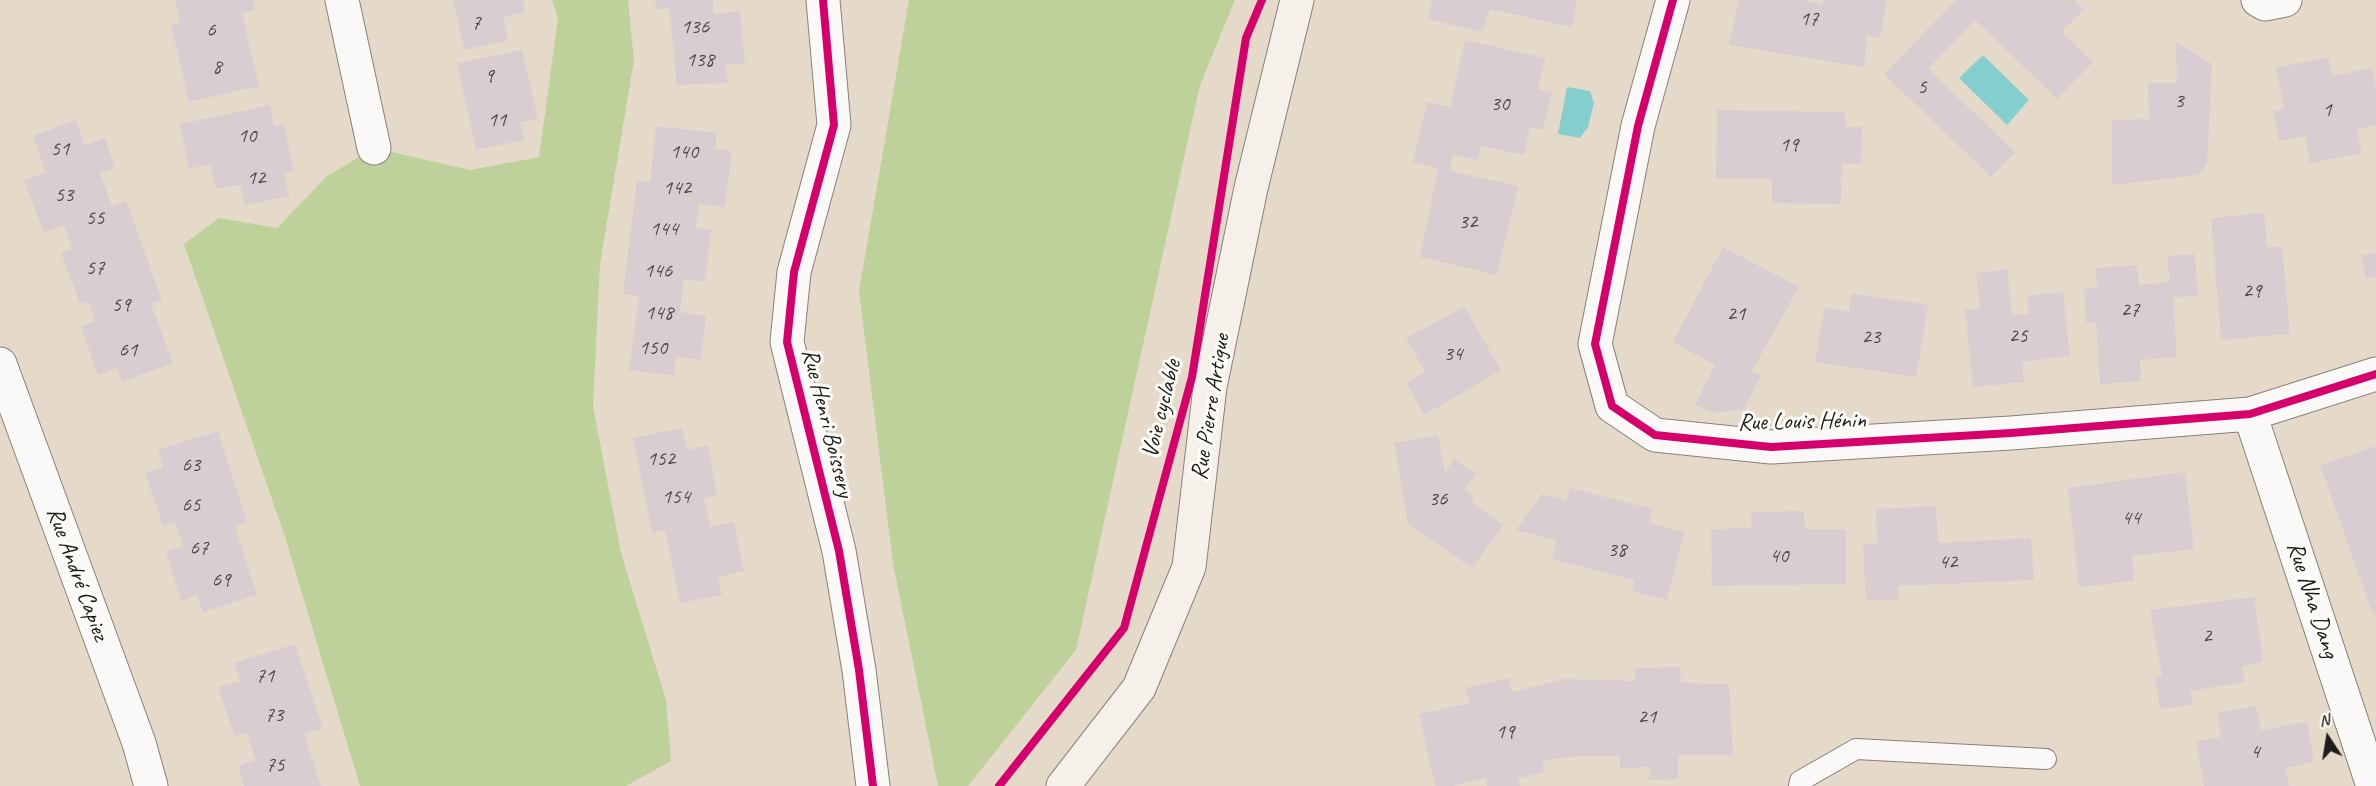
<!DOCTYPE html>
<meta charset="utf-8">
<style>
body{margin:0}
#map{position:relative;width:2376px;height:786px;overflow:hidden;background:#e5dac9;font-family:Caveat,sans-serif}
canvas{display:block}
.north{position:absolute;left:2298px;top:708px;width:60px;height:60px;-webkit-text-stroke:4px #fdfcf7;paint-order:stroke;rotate:348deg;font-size:16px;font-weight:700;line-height:24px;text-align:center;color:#1c1c1c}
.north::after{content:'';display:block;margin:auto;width:21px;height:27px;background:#1c1c1c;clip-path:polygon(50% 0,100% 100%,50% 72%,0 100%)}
</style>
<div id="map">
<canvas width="2376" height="786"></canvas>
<div class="north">N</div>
</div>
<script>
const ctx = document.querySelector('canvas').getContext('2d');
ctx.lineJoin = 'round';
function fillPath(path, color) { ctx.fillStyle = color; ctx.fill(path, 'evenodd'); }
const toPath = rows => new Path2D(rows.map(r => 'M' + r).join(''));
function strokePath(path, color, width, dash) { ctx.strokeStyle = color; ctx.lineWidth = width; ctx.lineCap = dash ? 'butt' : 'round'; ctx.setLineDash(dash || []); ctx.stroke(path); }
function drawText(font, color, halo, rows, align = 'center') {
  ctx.font = font + ' Caveat,sans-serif'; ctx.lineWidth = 6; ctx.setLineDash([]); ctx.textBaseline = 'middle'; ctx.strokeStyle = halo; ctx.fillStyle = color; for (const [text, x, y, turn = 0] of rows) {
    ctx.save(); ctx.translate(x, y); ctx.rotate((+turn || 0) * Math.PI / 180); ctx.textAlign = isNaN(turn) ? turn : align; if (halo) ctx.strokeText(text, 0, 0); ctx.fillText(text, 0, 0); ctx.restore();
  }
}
fillPath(toPath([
 [552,0,628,0,634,60,600,264,593,406,621,553,666,700,671,761,626,786,360,786,285,537,184,244,219,218,277,228,327,176,374,148,470,170,539,157,558,18],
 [909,0,1235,0,1200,85,1076,650,968,786,938,786,893,563,859,291]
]), '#bfd19b');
fillPath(toPath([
 [1983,55,2029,100,2007,125,1959,78],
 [1567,87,1590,91,1594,103,1588,127,1580,138,1558,134]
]), '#85cece');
fillPath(toPath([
 [175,0,253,0,255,9,242,13,259,86,189,102,171,25,180,23],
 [453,0,523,0,525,12,503,17,508,40,464,50],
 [655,0,713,0,714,14,740,11,745,63,725,65,728,83,677,85,669,8,656,10],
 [1432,0,1577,0,1572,27,1490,9,1482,32,1428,19],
 [1739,0,1803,0,1822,4,1823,0,1887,0,1880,38,1867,35,1864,67,1729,45],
 [1956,0,2074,0,2084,9,2061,32,2093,62,2057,99,1975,20,1928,69,2015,152,1991,177,1884,74],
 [1465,40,1545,58,1538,90,1552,92,1543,130,1530,127,1524,155,1481,146,1478,160,1453,155,1450,171,1518,186,1497,275,1420,257,1438,168,1413,162,1427,102,1450,107],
 [2176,42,2212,64,2207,164,2198,175,2112,185,2112,120,2149,119,2148,83,2177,83],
 [522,50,538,119,520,122,524,140,476,150,457,63],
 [2328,57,2332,76,2372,68,2376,90,2376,125,2357,129,2362,153,2310,163,2305,136,2279,141,2273,111,2284,109,2276,68],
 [270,105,274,126,284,124,294,171,284,173,289,196,245,205,240,185,216,189,210,164,189,169,180,124],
 [1717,110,1845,112,1845,127,1862,127,1861,164,1842,163,1841,204,1772,203,1772,179,1716,178],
 [76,120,85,145,105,138,115,167,100,173,112,206,126,201,162,300,151,304,173,363,122,382,117,368,98,375,81,327,95,321,89,302,80,304,61,253,72,249,64,225,44,233,24,180,46,172,33,136],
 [656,126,717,133,715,149,732,151,725,207,699,204,696,228,711,230,705,282,684,279,680,312,706,316,701,360,676,357,674,376,629,370,639,296,623,294,637,180,650,182],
 [2264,213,2267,247,2282,246,2290,334,2221,340,2211,218],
 [1723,247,1799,287,1752,371,1761,376,1744,409,1715,413,1695,405,1715,365,1673,342],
 [2376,252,2376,276,2366,279,2361,256],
 [2195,254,2198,296,2173,297,2177,357,2140,360,2141,381,2100,384,2096,322,2086,323,2084,289,2097,288,2096,268,2137,265,2139,285,2170,282,2167,256],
 [2007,269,2012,315,2029,314,2027,296,2063,292,2070,356,2022,362,2024,382,1973,387,1965,310,1980,308,1976,273],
 [1851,293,1928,305,1916,377,1815,362,1824,308,1849,312],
 [1464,307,1501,370,1424,415,1406,383,1425,372,1406,338],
 [682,428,687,450,708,445,717,495,704,498,710,527,734,522,744,571,718,577,722,595,680,603,665,530,652,533,633,438],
 [218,431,247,522,235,526,257,595,203,612,197,595,181,601,166,552,183,546,175,522,163,526,145,473,163,467,158,450],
 [1438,435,1445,473,1454,459,1476,474,1465,489,1475,496,1471,502,1503,525,1472,568,1408,524,1394,443],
 [2376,446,2376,614,2373,615,2320,465],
 [2185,472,2194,549,2132,556,2134,581,2079,587,2068,488],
 [1570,488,1653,509,1649,523,1684,532,1667,600,1632,591,1634,580,1552,559,1557,540,1516,530,1542,494,1566,500],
 [1936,506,1938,543,2031,538,2034,580,1898,586,1898,599,1866,601,1863,544,1877,543,1876,509],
 [1804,511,1805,529,1846,529,1846,584,1712,586,1711,529,1752,528,1751,512],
 [2254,597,2263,661,2242,667,2245,682,2190,691,2193,705,2160,709,2155,677,2162,676,2150,610],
 [295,644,323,728,304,734,321,786,244,786,238,766,256,760,246,733,235,737,218,687,240,681,234,663],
 [1680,667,1681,683,1729,684,1733,755,1678,755,1678,779,1649,780,1650,767,1620,768,1620,756,1577,756,1543,761,1544,772,1518,779,1520,786,1487,786,1486,778,1452,786,1435,786,1419,714,1470,703,1465,688,1508,678,1513,692,1564,679,1635,681,1635,668],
 [2256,706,2261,730,2307,722,2314,762,2286,768,2289,786,2204,786,2196,741,2221,737,2217,713]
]), '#dacdd1');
const lane = toPath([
 [1799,786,1800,781,1856,749,2046,759]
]);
const street = toPath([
 [342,0,374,148],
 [823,0,834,125,794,272,787,342,839,551,859,670,873,786],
 [1673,0,1638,126,1595,344,1612,406,1655,435,1771,447,2011,433,2250,414,2376,374],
 [2258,0,2265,4,2285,0],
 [0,364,139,743,151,786],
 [2250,414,2373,786]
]);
const secondary = toPath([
 [1063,786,1139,688,1189,567,1210,387,1251,188,1297,0]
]);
strokePath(lane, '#868179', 22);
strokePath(street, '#868179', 35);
strokePath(secondary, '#868179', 35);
strokePath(lane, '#fbf9f7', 20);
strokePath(street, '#fbf9f7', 33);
strokePath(secondary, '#f5f0e9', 33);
strokePath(toPath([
 [823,0,834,125,794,272,787,342,839,551,859,670,873,786],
 [1673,0,1638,126,1595,344,1612,406,1655,435,1771,447,2011,433,2250,414,2376,374],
 [999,786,1124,628,1192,377,1246,38,1262,0]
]), '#d6006c', 8);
drawText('21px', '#4c4849', null, [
 ["17",1809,19],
 ["7",476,23],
 ["136",695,27],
 ["6",211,30],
 ["138",700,60],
 ["8",217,67],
 ["9",489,76],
 ["5",1922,87],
 ["3",2179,101],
 ["30",1500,104],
 ["1",2327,110],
 ["11",497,120],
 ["10",247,136],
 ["19",1789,145],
 ["51",60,149],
 ["140",684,152],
 ["12",256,178],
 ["142",677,188],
 ["53",64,195],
 ["55",95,218],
 ["32",1468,222],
 ["144",664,229],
 ["57",95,268],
 ["146",658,271],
 ["29",2252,291],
 ["59",121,305],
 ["27",2130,310],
 ["148",659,313],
 ["21",1736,314],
 ["25",2018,336],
 ["23",1871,337],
 ["150",653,348],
 ["61",128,350],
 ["34",1453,354],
 ["152",661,459],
 ["63",191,465],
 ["154",676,497],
 ["36",1438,499],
 ["65",191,505],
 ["44",2131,518],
 ["67",199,548],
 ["38",1617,550],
 ["40",1779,556],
 ["42",1948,562],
 ["69",221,580],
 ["2",2207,636],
 ["71",265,676],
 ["73",274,715],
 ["21",1647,717],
 ["19",1505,732],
 ["4",2255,752],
 ["75",275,765]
]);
drawText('24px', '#1c1c1c', '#fdfcf7', [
 ["Rue Pierre Artigue",1211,407,-81],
 ["Voie cyclable",1162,409,-76],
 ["Rue Louis Hénin",1802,422,-1],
 ["Rue Henri Boissery",827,423,76],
 ["Rue André Capiez",77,574,70],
 ["Rue Nha Dang",2312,600,72]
]);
</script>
